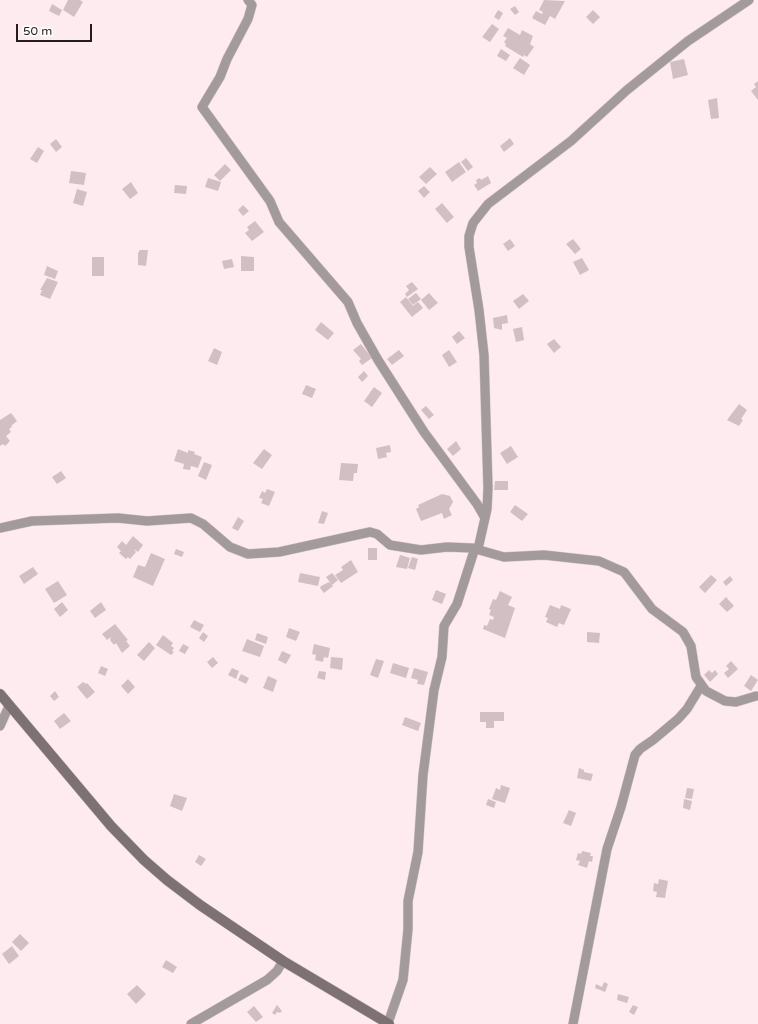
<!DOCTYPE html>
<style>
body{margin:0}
#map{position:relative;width:758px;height:1024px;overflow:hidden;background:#feebef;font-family:"Varela Round",sans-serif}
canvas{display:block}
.scale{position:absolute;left:16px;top:24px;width:76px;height:18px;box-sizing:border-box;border:2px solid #241d1f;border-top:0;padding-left:5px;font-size:12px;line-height:14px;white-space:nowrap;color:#241d1f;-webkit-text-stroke:3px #fff;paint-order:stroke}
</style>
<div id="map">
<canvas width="758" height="1024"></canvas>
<div class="scale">50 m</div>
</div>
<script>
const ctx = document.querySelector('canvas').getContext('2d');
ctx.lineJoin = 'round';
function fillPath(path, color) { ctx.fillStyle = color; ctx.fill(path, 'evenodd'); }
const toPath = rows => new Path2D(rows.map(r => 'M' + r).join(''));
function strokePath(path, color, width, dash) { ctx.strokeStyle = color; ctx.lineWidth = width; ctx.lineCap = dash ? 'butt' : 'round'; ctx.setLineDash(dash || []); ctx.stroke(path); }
fillPath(toPath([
 [68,0,80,0,83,2,74,17,63,10],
 [544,0,565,1,555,19,550,16,545,25,532,18,536,11,542,14,543,12,539,10],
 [52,4,62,10,59,16,49,11],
 [515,6,519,12,515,15,510,9],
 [498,10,503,13,499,20,494,17],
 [593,10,600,17,593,24,586,17],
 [492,24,499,29,490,42,482,37],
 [508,28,520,35,522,30,533,36,530,44,534,47,527,57,524,55,523,57,505,46,506,44,504,42,507,38,503,36],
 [501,49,510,55,506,61,497,56],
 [520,58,530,65,524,75,513,68],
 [684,59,688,75,673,79,670,62],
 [758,81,758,100,751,91,756,87,754,84],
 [717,98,719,118,711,119,708,100],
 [510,138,514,144,504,152,500,146],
 [56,139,62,147,56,152,50,144],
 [38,147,44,151,37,163,30,159],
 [466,158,473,167,468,171,461,162],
 [459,162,466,172,452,182,445,172],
 [225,164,231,170,220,181,214,175],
 [430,167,437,174,426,184,419,177],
 [71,171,86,173,84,185,69,183],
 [488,176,491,183,478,191,474,185,477,183,476,180,480,178,481,180],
 [208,178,221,182,218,191,205,187],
 [131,182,138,193,130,199,122,189],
 [175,185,187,186,186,194,174,193],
 [424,186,430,192,424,198,418,191],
 [77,189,87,192,83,206,73,203],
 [442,203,454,217,447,223,435,209],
 [243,205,249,211,243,216,238,210],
 [255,221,264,232,252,241,245,233,249,230,247,227],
 [510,239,515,246,508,251,503,244],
 [573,239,581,249,575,254,566,244],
 [140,250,148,250,146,266,138,265,138,253],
 [241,256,254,257,254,271,241,271],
 [92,257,104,257,104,276,92,276],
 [582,258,589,270,580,275,573,262],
 [232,259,234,267,224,269,222,261],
 [47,266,58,271,55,279,44,275],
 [47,278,58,282,50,299,40,295,42,290,40,290],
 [412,282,418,289,407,297,405,294,409,290,406,286],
 [416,293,421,299,413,305,408,299],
 [429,293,438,303,429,310,421,300],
 [523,294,529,301,519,309,513,301],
 [406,297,413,306,418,302,423,308,412,317,400,302],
 [507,315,508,323,502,324,502,330,494,328,493,318],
 [321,322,334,333,328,340,315,330],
 [522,327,524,340,516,342,513,329],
 [459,331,465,338,457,344,452,337],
 [554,339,561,347,554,353,547,344],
 [361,344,372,358,362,365,359,361,361,359,353,350],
 [214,348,222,352,217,365,208,361],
 [399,350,404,356,392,365,387,359],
 [449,350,457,362,449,367,442,355],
 [364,371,368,376,362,382,358,377],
 [306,385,316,389,312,398,302,394],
 [374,387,382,393,372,407,364,401],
 [739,404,747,410,741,419,743,420,739,426,727,420],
 [426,406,434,415,429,419,421,410],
 [11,413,17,421,11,426,12,427,9,429,11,432,6,436,10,441,5,446,3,444,0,446,0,420],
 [456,441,461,449,453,456,447,449],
 [390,445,391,452,386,453,387,457,378,459,376,448],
 [511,446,518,457,507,464,500,453],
 [178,449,188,453,188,450,195,452,194,454,202,457,198,468,191,466,190,470,183,469,184,464,174,461],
 [264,449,272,455,262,469,253,463],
 [204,462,212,465,206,480,198,476],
 [341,463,358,464,357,473,354,473,353,481,339,480],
 [61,471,66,478,57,484,52,477],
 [495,481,508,481,508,490,494,490],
 [267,489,275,492,269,506,261,503,263,499,259,498,262,491,265,493],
 [442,494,450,496,453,502,449,509,452,515,444,519,442,513,421,521,416,509,419,507,418,505],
 [515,505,528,514,522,521,510,512],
 [322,511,328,513,324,524,318,523],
 [238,517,244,521,238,531,232,528],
 [133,536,143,545,138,552,134,549,136,552,130,559,128,557,126,559,119,553,121,551,117,547,122,541,126,545],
 [368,548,377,548,377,560,368,560],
 [176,549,184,552,182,557,174,554],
 [151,553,165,559,153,586,133,577,138,565,145,567],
 [400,555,410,558,407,569,396,567],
 [412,557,418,559,415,570,408,568],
 [351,560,358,572,341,583,335,575,343,570,341,567],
 [33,567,38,574,24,584,19,576],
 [300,573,320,577,318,586,298,582],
 [332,573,338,580,332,585,326,577],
 [711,575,717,580,705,593,699,587],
 [730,576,733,580,726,586,723,582],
 [58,581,67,595,54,603,45,589],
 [329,582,333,586,324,593,320,588,321,586],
 [436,590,446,594,442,604,432,600],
 [500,591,512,597,508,605,515,608,505,638,483,629,484,625,487,626,490,619,493,620,494,617,489,615,491,610,489,609,493,599,496,600],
 [726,597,734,606,727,612,719,604],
 [62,602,68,610,60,617,54,609],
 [101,602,106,610,95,618,90,611],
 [550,605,560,609,561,605,571,609,564,625,559,623,557,627,546,622,548,618,545,617],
 [194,620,204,625,200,632,190,627],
 [115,624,128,640,126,641,130,646,122,653,116,643,114,645,110,640,111,637,107,640,102,634],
 [289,628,300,632,296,641,286,637],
 [203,632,208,636,204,642,199,638],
 [587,632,600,633,599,643,587,642],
 [257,633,268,637,266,644,255,640],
 [163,635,173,643,171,646,174,648,172,651,174,652,171,655,156,645],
 [247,639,264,646,260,657,242,651],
 [149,642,155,648,144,661,137,655],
 [183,644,189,647,185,654,179,651],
 [314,644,330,648,328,658,324,657,323,662,315,660,316,655,312,654],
 [282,651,291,655,286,664,278,660],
 [213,657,218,663,212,668,207,662],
 [331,657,343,658,342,670,330,668],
 [376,659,384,661,378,678,370,675],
 [731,661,738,669,728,678,724,673,729,669,726,666],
 [393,663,409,668,406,678,390,673],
 [101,666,108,669,105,676,98,673],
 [232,668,239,671,236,679,228,675],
 [414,668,428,672,424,685,417,684,418,680,411,678],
 [709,670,712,673,715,670,718,674,710,682,704,675],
 [319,671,326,672,325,680,317,678],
 [241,674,249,678,246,684,238,680],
 [751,675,758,680,751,691,744,686],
 [268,676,277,680,273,692,263,688],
 [128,679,135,687,128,694,121,686],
 [83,682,86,684,87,683,95,692,87,699,77,687],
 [55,691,59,697,54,701,50,696],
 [480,712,504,712,504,721,494,721,494,728,486,728,486,722,480,722],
 [64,713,71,721,60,729,54,721],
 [405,717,421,723,418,731,402,725],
 [579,768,584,770,584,772,593,774,591,781,577,778],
 [501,785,510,788,505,803,492,799,496,788,500,790],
 [687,788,694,789,692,799,685,798],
 [174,794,187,798,182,811,170,806],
 [488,799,496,802,494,808,486,805],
 [684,799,692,801,690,810,683,808],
 [569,810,576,813,571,826,563,823],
 [582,851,591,853,590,856,593,856,592,862,589,861,587,868,578,865,580,861,576,860,578,853,581,854],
 [199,855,206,859,201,866,195,862],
 [659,879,668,881,665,898,656,897,657,892,653,891,654,883,658,884],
 [20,934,29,943,21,951,12,942],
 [12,946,19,956,9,964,2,954],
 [166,960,177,967,173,973,162,967],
 [604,982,608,984,605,992,595,988,596,984,602,987],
 [137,985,146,994,136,1004,127,994],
 [618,994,629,997,627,1003,617,1000],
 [277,1005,282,1011,280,1013,277,1012,275,1015,272,1013],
 [633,1005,638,1007,634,1015,629,1012],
 [254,1006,263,1017,256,1022,247,1012]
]), '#d2bfc3');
const street = toPath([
 [248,0,252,5,248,19,227,59,220,77,202,107,270,201,279,222,348,302,357,323,378,360,424,432,477,504,485,518],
 [0,528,32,521,118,518,147,521,191,518,203,524,230,547,248,554,279,552,370,532,377,534,390,545,421,550,447,547,472,548,504,557,544,555,599,561,624,572,652,609,683,632,691,646,696,677,706,691,725,701,736,702,756,696],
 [478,549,487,509,488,488,484,355,479,310,469,247,469,236,473,223,488,204,571,141,627,90,688,41,749,0],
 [0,726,9,706],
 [388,1023,403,980,408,929,408,901,418,852,423,775,434,690,442,657,444,626,457,604,475,548],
 [191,1024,267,980,277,971,283,961],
 [573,1024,607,849,621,807,635,755,640,749,653,740,678,719,687,709,701,686]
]);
const secondary = toPath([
 [0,694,111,826,144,860,167,880,200,905,283,961,389,1024]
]);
strokePath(street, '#d7c6ca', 10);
strokePath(secondary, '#d7c6ca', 11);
strokePath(street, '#a39a9c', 9);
strokePath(secondary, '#7d7174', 10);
</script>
